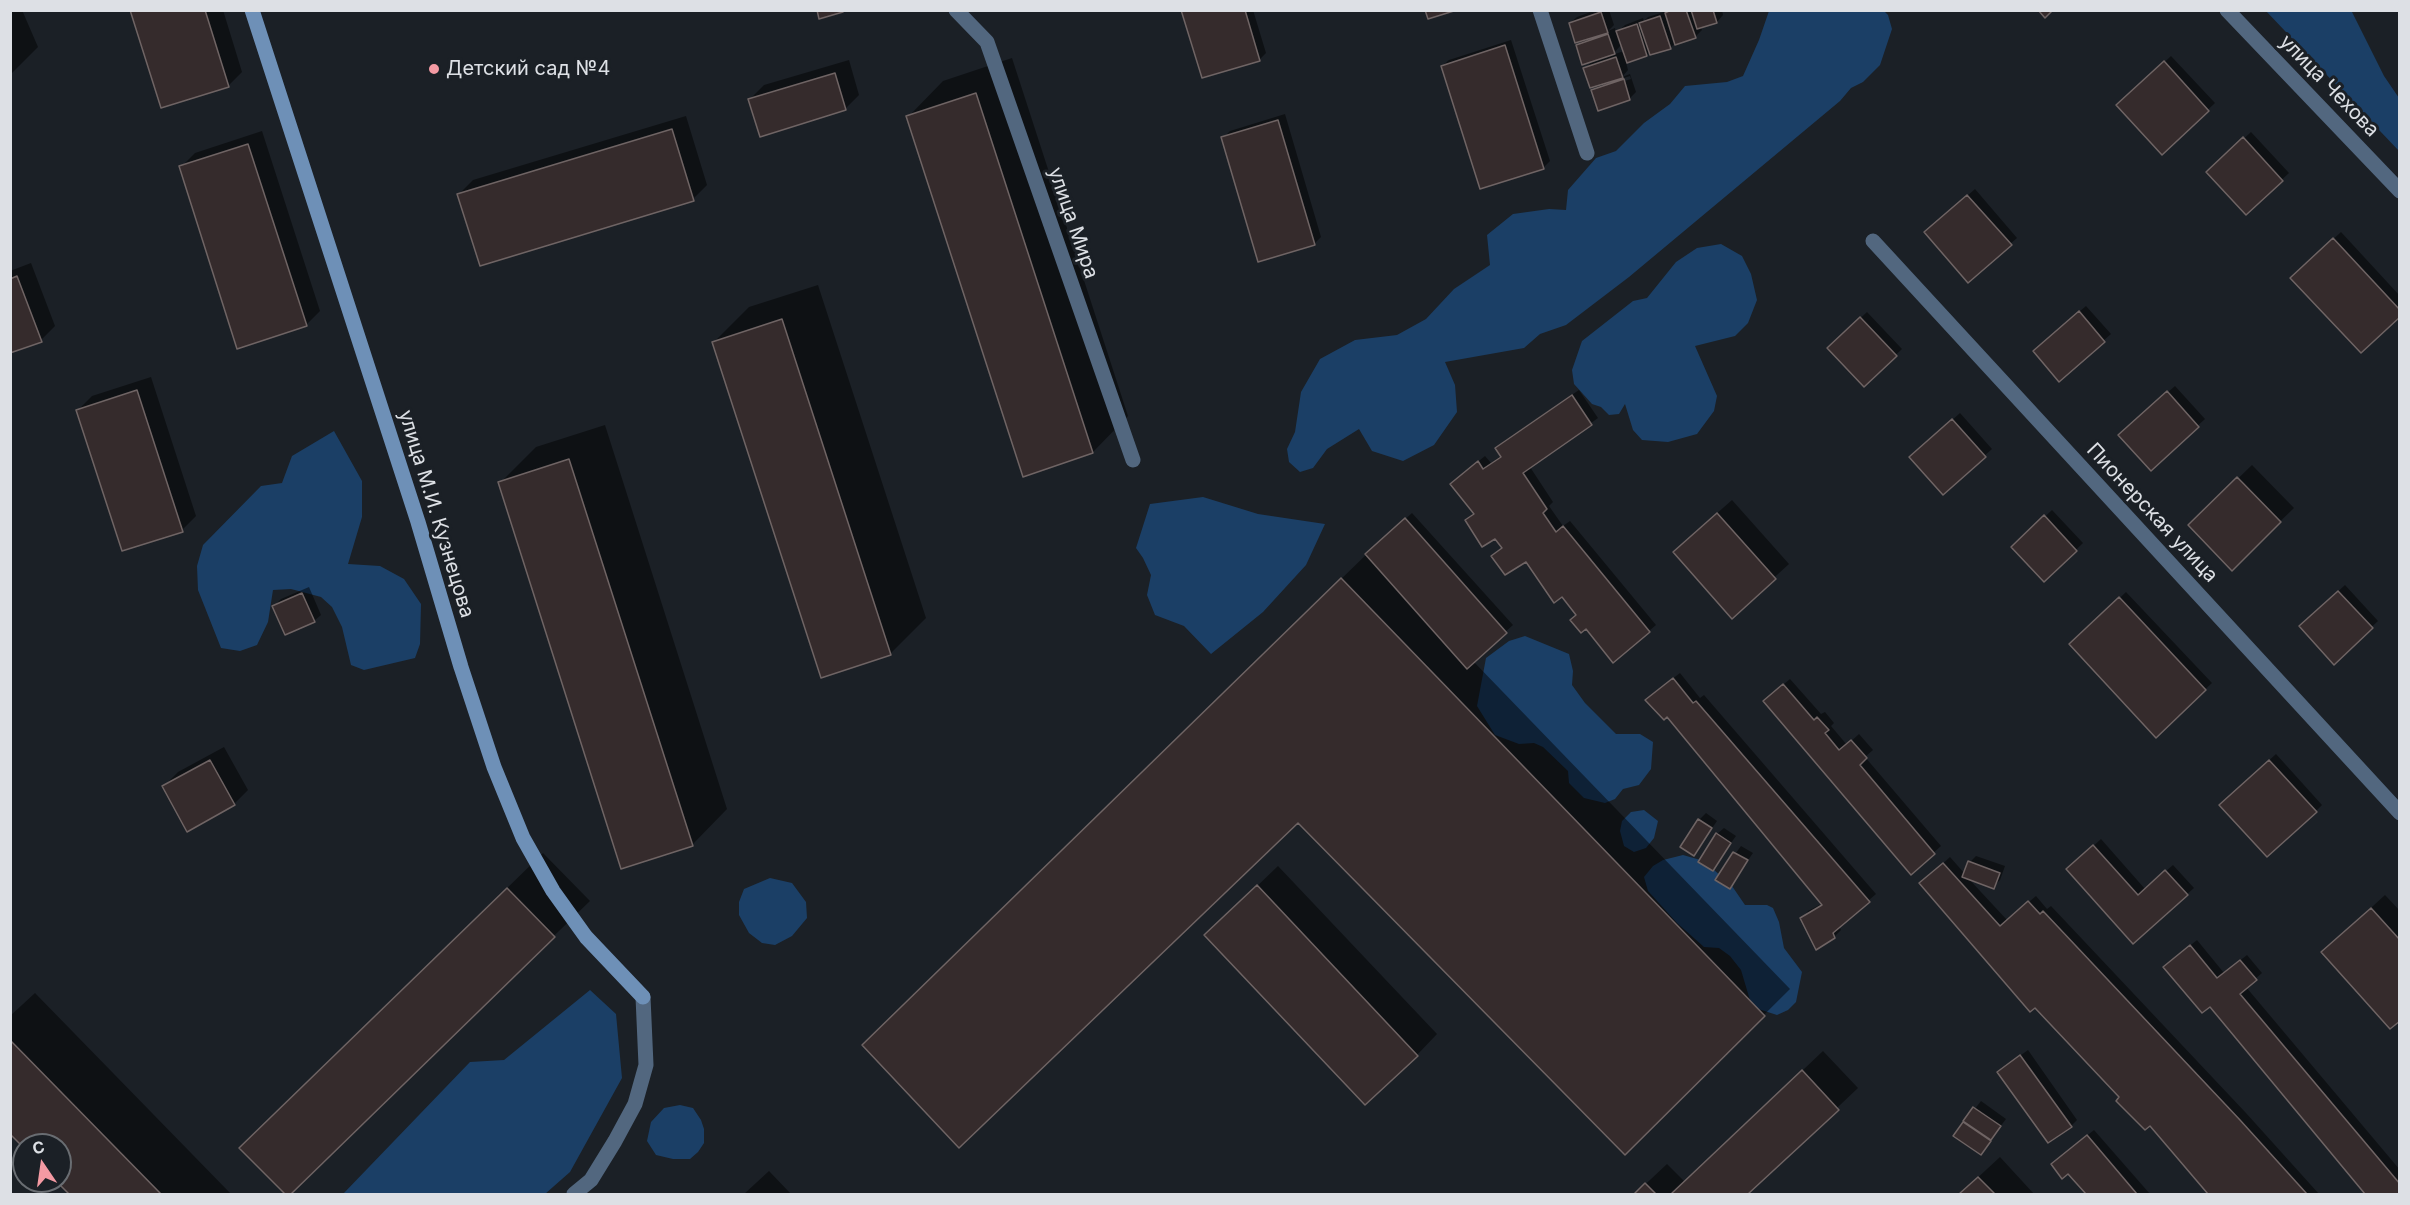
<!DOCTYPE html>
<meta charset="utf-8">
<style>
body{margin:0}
#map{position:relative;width:2410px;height:1205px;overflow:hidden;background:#1b2026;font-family:Inter,sans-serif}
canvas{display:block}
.frame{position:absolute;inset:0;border:12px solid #dde0e5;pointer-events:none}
.north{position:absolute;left:12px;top:1133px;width:60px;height:60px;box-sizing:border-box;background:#1b2026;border:2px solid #696d72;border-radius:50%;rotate:347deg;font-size:16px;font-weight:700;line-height:24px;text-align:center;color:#dde0e5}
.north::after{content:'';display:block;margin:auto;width:21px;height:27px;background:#f49aa3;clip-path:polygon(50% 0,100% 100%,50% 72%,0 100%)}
</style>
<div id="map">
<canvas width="2410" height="1205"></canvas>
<div class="frame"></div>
<div class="north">С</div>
</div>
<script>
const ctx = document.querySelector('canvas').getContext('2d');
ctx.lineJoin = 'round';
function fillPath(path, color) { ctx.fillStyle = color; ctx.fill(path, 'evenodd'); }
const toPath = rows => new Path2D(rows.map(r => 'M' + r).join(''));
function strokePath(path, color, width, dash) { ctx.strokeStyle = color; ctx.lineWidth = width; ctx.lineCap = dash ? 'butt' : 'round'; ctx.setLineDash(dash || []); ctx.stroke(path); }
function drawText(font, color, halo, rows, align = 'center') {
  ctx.font = font + ' Inter,sans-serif'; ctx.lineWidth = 6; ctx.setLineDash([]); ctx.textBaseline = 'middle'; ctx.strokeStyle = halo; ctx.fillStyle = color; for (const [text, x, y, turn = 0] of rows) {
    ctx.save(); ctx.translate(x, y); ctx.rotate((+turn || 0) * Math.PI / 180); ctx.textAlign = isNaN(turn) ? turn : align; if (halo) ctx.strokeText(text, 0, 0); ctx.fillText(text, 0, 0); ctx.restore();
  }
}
fillPath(toPath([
 [2351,10,2384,76,2399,98,2399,151,2266,11],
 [1884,11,1888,15,1892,29,1880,65,1863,82,1851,88,1840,101,1629,277,1566,325,1540,334,1524,348,1445,362,1455,385,1457,412,1434,445,1403,461,1372,451,1359,429,1327,449,1313,468,1300,472,1289,462,1287,449,1295,432,1301,392,1320,359,1355,340,1397,335,1426,319,1454,289,1490,265,1487,235,1513,214,1549,209,1566,210,1568,190,1596,158,1616,151,1644,123,1670,104,1685,86,1727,82,1743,76,1759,40,1769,11],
 [1721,244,1742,256,1751,274,1757,300,1748,323,1735,336,1695,346,1717,396,1714,411,1697,434,1668,442,1642,440,1633,430,1625,404,1619,414,1609,415,1601,407,1592,404,1574,384,1572,370,1582,341,1633,301,1647,298,1676,262,1697,248],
 [334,431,362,481,362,517,348,564,380,566,404,579,421,604,420,644,415,658,364,670,351,665,342,627,332,607,321,597,291,589,273,590,268,622,257,645,240,651,221,648,198,590,197,566,203,545,261,486,282,483,292,456],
 [1203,497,1258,514,1325,524,1306,565,1263,612,1211,654,1184,626,1155,615,1147,595,1151,575,1143,558,1136,548,1150,504],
 [1525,636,1569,654,1573,671,1572,685,1585,703,1616,734,1640,734,1653,742,1651,769,1639,785,1623,789,1615,799,1605,803,1584,798,1569,783,1568,771,1543,747,1534,743,1519,744,1495,735,1477,706,1486,658,1509,641],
 [1644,810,1658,821,1654,838,1646,848,1634,852,1624,846,1620,831,1622,821,1631,812],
 [1683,855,1704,861,1732,886,1745,905,1767,905,1773,908,1779,922,1784,948,1802,972,1796,1002,1788,1010,1777,1015,1752,1007,1741,970,1730,956,1719,948,1704,947,1677,923,1648,891,1644,877,1653,866,1663,860],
 [770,878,792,883,806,902,807,918,792,936,775,945,762,943,749,933,739,915,739,902,744,889],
 [590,990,616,1014,622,1078,570,1172,545,1194,343,1194,470,1062,504,1060],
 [680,1105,693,1108,701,1120,704,1129,704,1143,698,1152,690,1159,673,1159,656,1155,647,1141,651,1122,664,1108]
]), '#1b3f66');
fillPath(toPath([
 [10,10,22,10,38,47,10,75],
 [132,10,223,10,242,72,228,86],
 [1183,10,1253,10,1266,53,1259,60],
 [1596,10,1609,10,1614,25,1608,31,1615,28,1616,33,1625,25,1643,18,1644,21,1648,17,1667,11,1722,10,1723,15,1717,22,1701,27,1702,30,1695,37,1676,42,1670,48,1650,51,1647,55,1626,62,1628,70,1622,77,1630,74,1636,92,1629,99,1593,91,1600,84,1585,68,1594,60,1578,45,1584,39,1570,23,1577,17],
 [1622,44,1624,51,1612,55],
 [1630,76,1631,79,1599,89,1599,86],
 [1511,40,1550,161,1543,168,1442,66,1449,60],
 [2171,56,2215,103,2162,153,2125,99],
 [1012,58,1128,416,1093,452,908,117,943,81],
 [849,60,859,95,845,109,750,99,764,85],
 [1285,114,1321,237,1315,243,1259,260,1223,138,1230,131],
 [686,116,707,185,693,199,459,194,473,180],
 [262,131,320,311,306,325,181,167,195,153],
 [2251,132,2289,173,2246,213,2208,172],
 [1975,189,2017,238,2010,244,1933,226],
 [2341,232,2400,296,2400,315,2299,271],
 [31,263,55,326,41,340,10,352,10,271],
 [818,285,926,618,890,654,713,343,749,307],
 [2086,306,2111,334,2059,380,2041,344],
 [1867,312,1902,349,1864,385,1829,348],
 [151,377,196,516,182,530,78,410,92,396],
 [2175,386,2205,419,2151,468,2127,428],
 [1579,390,1598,418,1530,467,1553,502,1549,506,1563,526,1570,521,1656,625,1649,631,1563,595,1526,560,1503,547,1495,537,1467,520,1475,513,1459,477,1485,456,1491,463,1502,455,1497,448,1504,441],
 [1960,413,1992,449,1943,493,1918,451],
 [605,425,727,809,692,845,500,483,536,447],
 [2252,465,2294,508,2232,568,2190,525],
 [1732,500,1789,564,1732,616,1689,538],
 [2052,510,2083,543,2045,580,2013,547],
 [1412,513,1513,625,1473,661,1790,989,1625,1153,1299,821,890,1018,1373,548],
 [2345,585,2378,621,2334,662,2307,620],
 [309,587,321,615,314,621,274,606,281,599],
 [2126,592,2212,683,2156,735,2071,645],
 [1680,673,1700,698,1704,695,1876,894,1839,926,1841,930,1834,937,1802,918,1808,911,1823,903,1654,693],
 [1790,679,1821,714,1825,712,1834,723,1831,726,1847,745,1859,734,1873,750,1865,757,1941,846,1911,873,1771,695],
 [224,747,248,790,234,804,164,786,178,772],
 [2276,754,2322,805,2316,811,2228,798],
 [1706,813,1717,821,1694,854,1699,820],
 [1724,828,1736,836,1712,869,1717,834],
 [2101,839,2145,889,2173,865,2194,888,2133,942,2075,863],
 [1741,846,1753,853,1729,887,1717,879],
 [543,853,590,901,287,1194,241,1148],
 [1976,856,2005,866,2000,880,1993,887,1968,878,2007,920,2036,896,2047,909,2051,906,2246,1113,2319,1194,2210,1194,2150,1124,2121,1098,1928,877,1950,857,1965,874,1970,862],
 [1278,866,1437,1034,1417,1055,1227,915],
 [2385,895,2400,911,2400,1019,2337,939],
 [2197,940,2224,973,2247,955,2262,973,2246,987,2400,1170,2400,1194,2367,1194,2171,961],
 [35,993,231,1194,71,1194,58,1181,60,1181,60,1145,24,1146,10,1132,10,1016],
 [2028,1050,2077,1120,2071,1126,2006,1066],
 [1823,1051,1858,1088,1746,1194,1635,1194,1667,1164,1685,1182],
 [1981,1101,2006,1119,1980,1153,1964,1123],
 [2094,1130,2150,1194,2088,1194,2059,1158],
 [2000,1157,2034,1194,1960,1194],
 [769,1171,791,1194,744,1194]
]), '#0007');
const building = toPath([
 [130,10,205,10,229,87,161,108,130,10],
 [817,10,843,10,843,12,819,19,817,10],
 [1181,10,1245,10,1260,61,1202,78,1181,10],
 [1425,10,1457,10,1428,19,1425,10],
 [1671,10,1686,10,1696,38,1675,45,1665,13,1671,10],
 [1691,10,1713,10,1717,23,1697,29,1691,10],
 [2038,10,2053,10,2045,18,2038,10],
 [1601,12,1608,33,1575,43,1569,23,1601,12],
 [1660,16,1671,49,1650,55,1639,23,1660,16],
 [1637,24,1647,56,1627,63,1616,31,1637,24],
 [1608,34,1615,54,1582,65,1576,45,1608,34],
 [1505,45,1544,169,1480,189,1441,66,1505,45],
 [1616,57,1623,78,1590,88,1583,68,1616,57],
 [2164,61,2209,111,2162,155,2116,105,2164,61],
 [835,73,846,110,760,137,748,99,835,73],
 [1624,79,1630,100,1598,111,1591,90,1624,79],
 [976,93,1093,453,1023,477,906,116,976,93],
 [1278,120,1315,245,1258,262,1221,137,1278,120],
 [672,129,694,201,480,266,457,194,672,129],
 [2243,137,2283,181,2246,215,2206,172,2243,137],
 [248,144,307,326,237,349,179,166,248,144],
 [1967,195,2012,245,1968,283,1924,232,1967,195],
 [2333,238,2400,310,2400,317,2361,353,2290,278,2333,238],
 [17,276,42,342,10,353,10,279,17,276],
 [2079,311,2105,342,2059,382,2033,351,2079,311],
 [1860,317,1897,356,1864,387,1827,348,1860,317],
 [782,319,891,655,821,678,712,342,782,319],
 [137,390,183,532,122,551,76,410,137,390],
 [2167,391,2199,427,2151,471,2118,435,2167,391],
 [1572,395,1592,425,1523,473,1547,509,1543,513,1556,532,1563,526,1650,632,1613,663,1586,629,1581,633,1570,620,1576,615,1562,597,1554,603,1526,562,1505,575,1491,556,1502,548,1495,539,1482,547,1465,520,1474,514,1450,484,1478,461,1483,469,1501,457,1495,448,1572,395],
 [1952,419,1986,457,1943,495,1909,457,1952,419],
 [569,459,693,846,621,869,498,482,569,459],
 [2237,477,2281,522,2232,571,2188,525,2237,477],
 [1717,513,1776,579,1732,619,1673,552,1717,513],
 [2044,515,2077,551,2044,582,2011,547,2044,515],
 [1405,518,1507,633,1467,669,1365,554,1405,518],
 [1341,578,1765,1016,1625,1155,1298,823,959,1148,862,1045,1341,578],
 [2338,591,2373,628,2334,665,2299,626,2338,591],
 [302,593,315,622,285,635,272,606,302,593],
 [2119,597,2206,690,2156,738,2069,644,2119,597],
 [1673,678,1693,703,1696,701,1870,902,1833,933,1835,938,1816,950,1800,918,1822,905,1667,717,1664,720,1645,700,1673,678],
 [1783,684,1814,720,1817,717,1829,730,1825,733,1839,750,1851,740,1867,758,1860,765,1935,854,1911,875,1763,701,1783,684],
 [210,760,235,805,187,832,162,786,210,760],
 [2269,760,2317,812,2267,857,2219,805,2269,760],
 [1698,819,1712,828,1694,856,1680,847,1698,819],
 [1716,833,1731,843,1713,871,1698,862,1716,833],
 [2093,845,2138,895,2165,870,2188,895,2133,944,2066,869,2093,845],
 [1733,852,1748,860,1730,889,1715,880,1733,852],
 [1968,861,2000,873,1994,889,1962,877,1968,861],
 [1943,863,2000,926,2028,901,2040,914,2043,911,2240,1120,2307,1194,2208,1194,2150,1126,2145,1130,2116,1101,2119,1097,2035,1008,2030,1012,1919,883,1943,863],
 [1257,885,1418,1056,1365,1105,1204,935,1257,885],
 [507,888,555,937,291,1194,285,1194,239,1148,507,888],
 [2371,908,2400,940,2400,1021,2390,1029,2321,952,2371,908],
 [2190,945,2217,978,2240,960,2257,980,2240,994,2400,1184,2400,1194,2365,1194,2210,1007,2202,1013,2163,967,2190,945],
 [10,1040,161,1194,69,1194,56,1181,60,1181,60,1145,24,1145,24,1148,10,1134,10,1040],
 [2020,1055,2072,1127,2048,1143,1997,1072,2020,1055],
 [1802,1070,1839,1110,1748,1194,1673,1194,1672,1193,1802,1070],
 [1973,1107,2001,1126,1991,1140,1963,1121,1973,1107],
 [1963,1122,1991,1141,1981,1155,1953,1136,1963,1122],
 [2087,1135,2137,1194,2086,1194,2068,1174,2062,1179,2051,1164,2087,1135],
 [1978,1177,1995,1194,1959,1194,1978,1177],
 [1645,1183,1656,1194,1634,1194,1645,1183]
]);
fillPath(building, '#352b2c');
strokePath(building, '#6f6464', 1.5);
strokePath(toPath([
 [956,10,987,42,1133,460],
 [1540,10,1587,153],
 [2227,10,2400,191],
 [1873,241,2400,813],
 [574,1194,591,1180,615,1141,635,1104,646,1065,643,997]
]), '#52677f', 15);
strokePath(toPath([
 [252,10,418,522,461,667,494,767,523,838,553,891,586,937,643,997]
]), '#6e90b7', 15);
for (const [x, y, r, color] of [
 [434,69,6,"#f49aa3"]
]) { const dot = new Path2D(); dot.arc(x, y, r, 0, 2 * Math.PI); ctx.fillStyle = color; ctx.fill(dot); strokePath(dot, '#1b2026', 2); }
drawText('20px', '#dde0e5', '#1b2026', [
 ["Детский сад №4",446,69]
], 'left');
drawText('20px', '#dde0e5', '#1b2026', [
 ["улица Чехова",2329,86,46],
 ["улица Мира",1073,223,71],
 ["Пионерская улица",2152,513,47],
 ["улица М.И. Кузнецова",436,514,73]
]);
</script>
